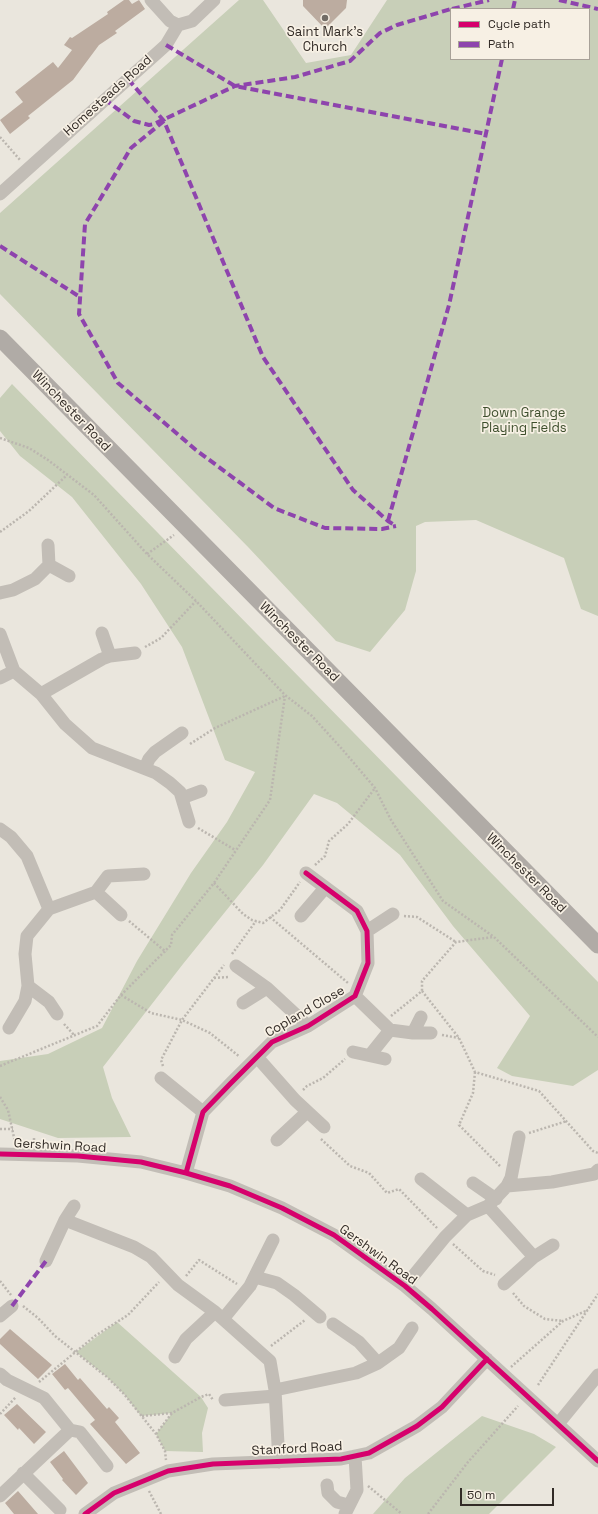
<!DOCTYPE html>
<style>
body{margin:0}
#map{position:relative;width:598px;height:1514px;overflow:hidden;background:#eae6dd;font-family:"Space Grotesk",sans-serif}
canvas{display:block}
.legend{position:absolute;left:450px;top:8px;width:140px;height:52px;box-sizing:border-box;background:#f7f0e4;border:1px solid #a8a198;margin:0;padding:5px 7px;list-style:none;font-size:12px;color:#322b26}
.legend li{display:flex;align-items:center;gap:8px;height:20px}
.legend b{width:20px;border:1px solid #a8a198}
.scale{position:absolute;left:460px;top:1488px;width:94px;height:18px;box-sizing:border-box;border:2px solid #322b26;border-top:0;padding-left:5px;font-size:12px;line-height:14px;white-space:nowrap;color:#322b26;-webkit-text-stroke:3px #f7f0e4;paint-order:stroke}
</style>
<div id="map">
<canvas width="598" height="1514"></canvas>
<ul class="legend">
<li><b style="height:5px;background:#d6006c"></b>Cycle path</li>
<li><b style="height:5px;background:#8e44ad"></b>Path</li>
</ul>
<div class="scale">50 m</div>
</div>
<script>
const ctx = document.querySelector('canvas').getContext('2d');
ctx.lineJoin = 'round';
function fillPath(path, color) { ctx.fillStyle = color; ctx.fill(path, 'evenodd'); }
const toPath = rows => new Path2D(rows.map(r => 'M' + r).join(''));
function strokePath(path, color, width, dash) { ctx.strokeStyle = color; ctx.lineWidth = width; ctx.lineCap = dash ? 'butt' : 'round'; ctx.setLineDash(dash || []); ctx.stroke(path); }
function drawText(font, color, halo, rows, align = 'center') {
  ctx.font = font + ' "Space Grotesk",sans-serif'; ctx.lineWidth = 3.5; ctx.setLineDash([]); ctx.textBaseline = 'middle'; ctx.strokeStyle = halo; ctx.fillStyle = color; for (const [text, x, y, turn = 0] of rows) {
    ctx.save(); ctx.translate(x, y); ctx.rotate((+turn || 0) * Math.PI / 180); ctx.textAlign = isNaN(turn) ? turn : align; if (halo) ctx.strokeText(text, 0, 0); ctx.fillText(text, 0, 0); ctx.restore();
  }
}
fillPath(toPath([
 [239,0,263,0,306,63,351,55,387,0,598,0,598,616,581,609,564,558,476,520,425,522,416,526,416,571,405,610,370,652,336,641,249,548,0,294,0,213],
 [451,9,589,9,589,59,451,59],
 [12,384,598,982,598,1070,573,1086,512,1076,497,1068,530,1016,453,926,400,855,337,803,314,794,263,865,183,964,103,1067,112,1098,131,1137,58,1138,0,1119,0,1061,48,1054,102,1028,137,961,191,873,227,822,255,772,225,760,182,647,141,584,72,497,20,456,0,431,0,398],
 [117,1322,201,1397,208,1408,202,1433,203,1452,165,1451,156,1434,172,1413,141,1416,124,1394,107,1377,76,1352],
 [482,1416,534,1434,556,1447,489,1514,373,1514,405,1478]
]), '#c8cfb8');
fillPath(toPath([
 [124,0,129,0,132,4,139,0,145,9,115,31,117,33,99,45,73,80,28,116,30,118,10,134,0,120,23,102,15,92,53,62,58,68,72,50,64,45,70,37,72,38,108,14,107,12],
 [303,0,347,0,346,8,325,29,303,6],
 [10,1329,52,1365,38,1379,0,1344,0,1339],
 [65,1364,78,1380,80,1378,107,1409,109,1407,119,1418,115,1422,140,1453,126,1464,90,1424,95,1420,68,1388,65,1390,52,1374],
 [17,1404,46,1432,34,1444,19,1428,18,1430,4,1415],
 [64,1451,88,1483,76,1495,62,1480,63,1479,50,1462],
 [18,1491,38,1514,14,1514,5,1503]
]), '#bcaca0');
strokePath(toPath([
 [0,137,21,161],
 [0,438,29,448,48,460,94,495,147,554,196,601,285,695,312,716,342,749,375,788,391,820,443,901,494,937,598,1037],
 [0,532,29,511,67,475],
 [147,554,174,535],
 [145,647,161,638,196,601],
 [190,744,215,728,285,696],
 [198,828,235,850],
 [315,865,325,856,329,841,348,824,375,788],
 [214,883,243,914,252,920,263,923,280,910,300,882],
 [404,916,417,917,456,942],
 [270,917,348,983],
 [129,921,166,952],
 [232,954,256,921],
 [214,978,229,977],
 [422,991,459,1038,475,1072,539,1091,593,1151,598,1153],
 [121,995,151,1013,182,1020,210,1033,240,1057],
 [391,1016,422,991,422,981,456,942,493,937],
 [64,1024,74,1035],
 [442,1035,459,1038],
 [0,1066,97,1026,121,995,171,945,172,935,214,883,270,800,285,696],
 [163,1066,161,1060,182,1020,224,965],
 [475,1072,473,1093,459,1125,501,1167],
 [303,1090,307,1086,323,1078,345,1059],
 [0,1097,8,1110,15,1142],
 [0,1129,13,1129],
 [529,1133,567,1121],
 [34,1138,34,1140],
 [321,1139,350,1166,369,1173,387,1193,399,1189,437,1228],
 [453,1244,483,1271,495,1275],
 [186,1276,199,1260,237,1284],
 [0,1281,11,1295],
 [513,1293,524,1306,545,1319,563,1321],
 [23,1306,38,1318,55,1336,107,1377,124,1394,156,1434,165,1451,166,1460],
 [271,1346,305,1320],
 [511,1367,563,1321,588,1310],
 [39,1382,95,1336,128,1315,159,1282],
 [538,1385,598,1294],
 [0,1414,16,1397],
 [142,1416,172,1413,201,1397,209,1394,213,1400],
 [156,1434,172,1413],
 [368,1486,402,1514],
 [149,1491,161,1514],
 [428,1514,468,1462,518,1406]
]), '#bbb6af', 2.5, [2, 2]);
strokePath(toPath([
 [151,0,170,21,178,25,192,21,214,0],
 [0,194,166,45,178,25],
 [48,545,49,565,69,576],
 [0,593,13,590,35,579,49,565],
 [102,633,110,656],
 [0,634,14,671,41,694,65,724,92,748,156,773,170,783,180,792,189,822],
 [0,678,14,671],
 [41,694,102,659,110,656,135,653],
 [145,768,149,759,155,752,182,733],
 [182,798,201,791],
 [0,829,11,837,27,856,49,909,27,936,25,954,28,986,25,1001,9,1028],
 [96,892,121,915],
 [49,909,96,892,108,876,144,874],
 [301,916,325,888],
 [367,931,393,914],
 [236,966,267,988,308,1026],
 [28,986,49,1002,57,1014],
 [355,996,390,1030,413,1033,431,1033],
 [243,1003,267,988],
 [413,1033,421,1017],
 [353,1052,385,1059],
 [370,1055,390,1030],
 [257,1057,295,1100,324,1127],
 [161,1078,203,1112],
 [277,1140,307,1112],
 [0,1154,78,1156,141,1162,186,1173,230,1186,282,1208,334,1235,405,1286,432,1309,598,1461],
 [186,1173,203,1112,231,1083,272,1042,308,1026,355,996,368,963,367,931,357,911,306,873],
 [421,1179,467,1215],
 [473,1183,496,1199],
 [507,1186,552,1182,594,1174,598,1170],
 [488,1206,534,1257],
 [65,1220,134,1247,151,1257,178,1285,215,1312,270,1361,275,1390,279,1462],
 [46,1261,65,1220,74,1206],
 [255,1277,277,1283,294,1295,320,1317],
 [504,1284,534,1257,553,1245],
 [405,1286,445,1237,467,1215,488,1206,507,1186,511,1178,519,1137],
 [0,1316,12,1306],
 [223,1319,250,1286,273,1240],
 [333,1324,359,1342,378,1363],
 [175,1357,186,1339,215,1312],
 [0,1374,7,1380,44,1398,70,1430,80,1432,107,1466],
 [275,1390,356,1373,378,1363,399,1348,412,1328],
 [225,1400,275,1396],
 [558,1424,598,1375],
 [23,1473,60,1510],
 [327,1485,328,1493,337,1502,348,1505],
 [0,1496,70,1430],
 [85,1514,114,1493,168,1471,213,1464,341,1459,369,1453,417,1426,442,1407,487,1359],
 [345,1514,357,1490,355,1456]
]), '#c2bdb6', 13);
strokePath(toPath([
 [0,338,598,945]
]), '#b0aba6', 17);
strokePath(toPath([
 [559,0,598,9],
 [452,9,489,0],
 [513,9,515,0],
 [166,45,235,86,486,134],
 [128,79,164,121,263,357,353,490,388,521,396,526],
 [104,99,134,121,149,125,154,124,235,86,295,77,350,61,380,33,397,25,451,9],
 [164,121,131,148,85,224,79,314,118,383,196,450,274,508,325,528,382,529,396,526],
 [0,246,80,297],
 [388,521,449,305,502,59],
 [12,1306,46,1261]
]), '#8e44ad', 4, [8, 4]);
strokePath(toPath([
 [0,1154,78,1156,141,1162,186,1173,230,1186,282,1208,334,1235,405,1286,432,1309,598,1461],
 [186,1173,203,1112,231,1083,272,1042,308,1026,355,996,368,963,367,931,357,911,306,873],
 [85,1514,114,1493,168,1471,213,1464,341,1459,369,1453,417,1426,442,1407,487,1359]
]), '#d6006c', 5);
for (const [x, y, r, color] of [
 [325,18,4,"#726c66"]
]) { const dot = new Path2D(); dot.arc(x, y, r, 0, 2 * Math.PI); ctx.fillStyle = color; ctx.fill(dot); strokePath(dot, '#f7f0e4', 1.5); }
drawText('13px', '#322b26', '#f7f0e4', [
 ["Saint Mark's",325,32],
 ["Church",325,47]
]);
drawText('13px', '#322b26', '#f7f0e4', [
 ["Homesteads Road",108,96,-42],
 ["Winchester Road",71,411,46],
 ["Winchester Road",299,642,45],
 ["Winchester Road",526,873,45],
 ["Copland Close",305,1012,-30],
 ["Gershwin Road",60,1146,3],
 ["Gershwin Road",378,1255,36],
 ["Stanford Road",297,1449,-3]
]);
drawText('13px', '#3d4e2c', '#f7f0e4', [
 ["Down Grange",524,413],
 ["Playing Fields",524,428]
]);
</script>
